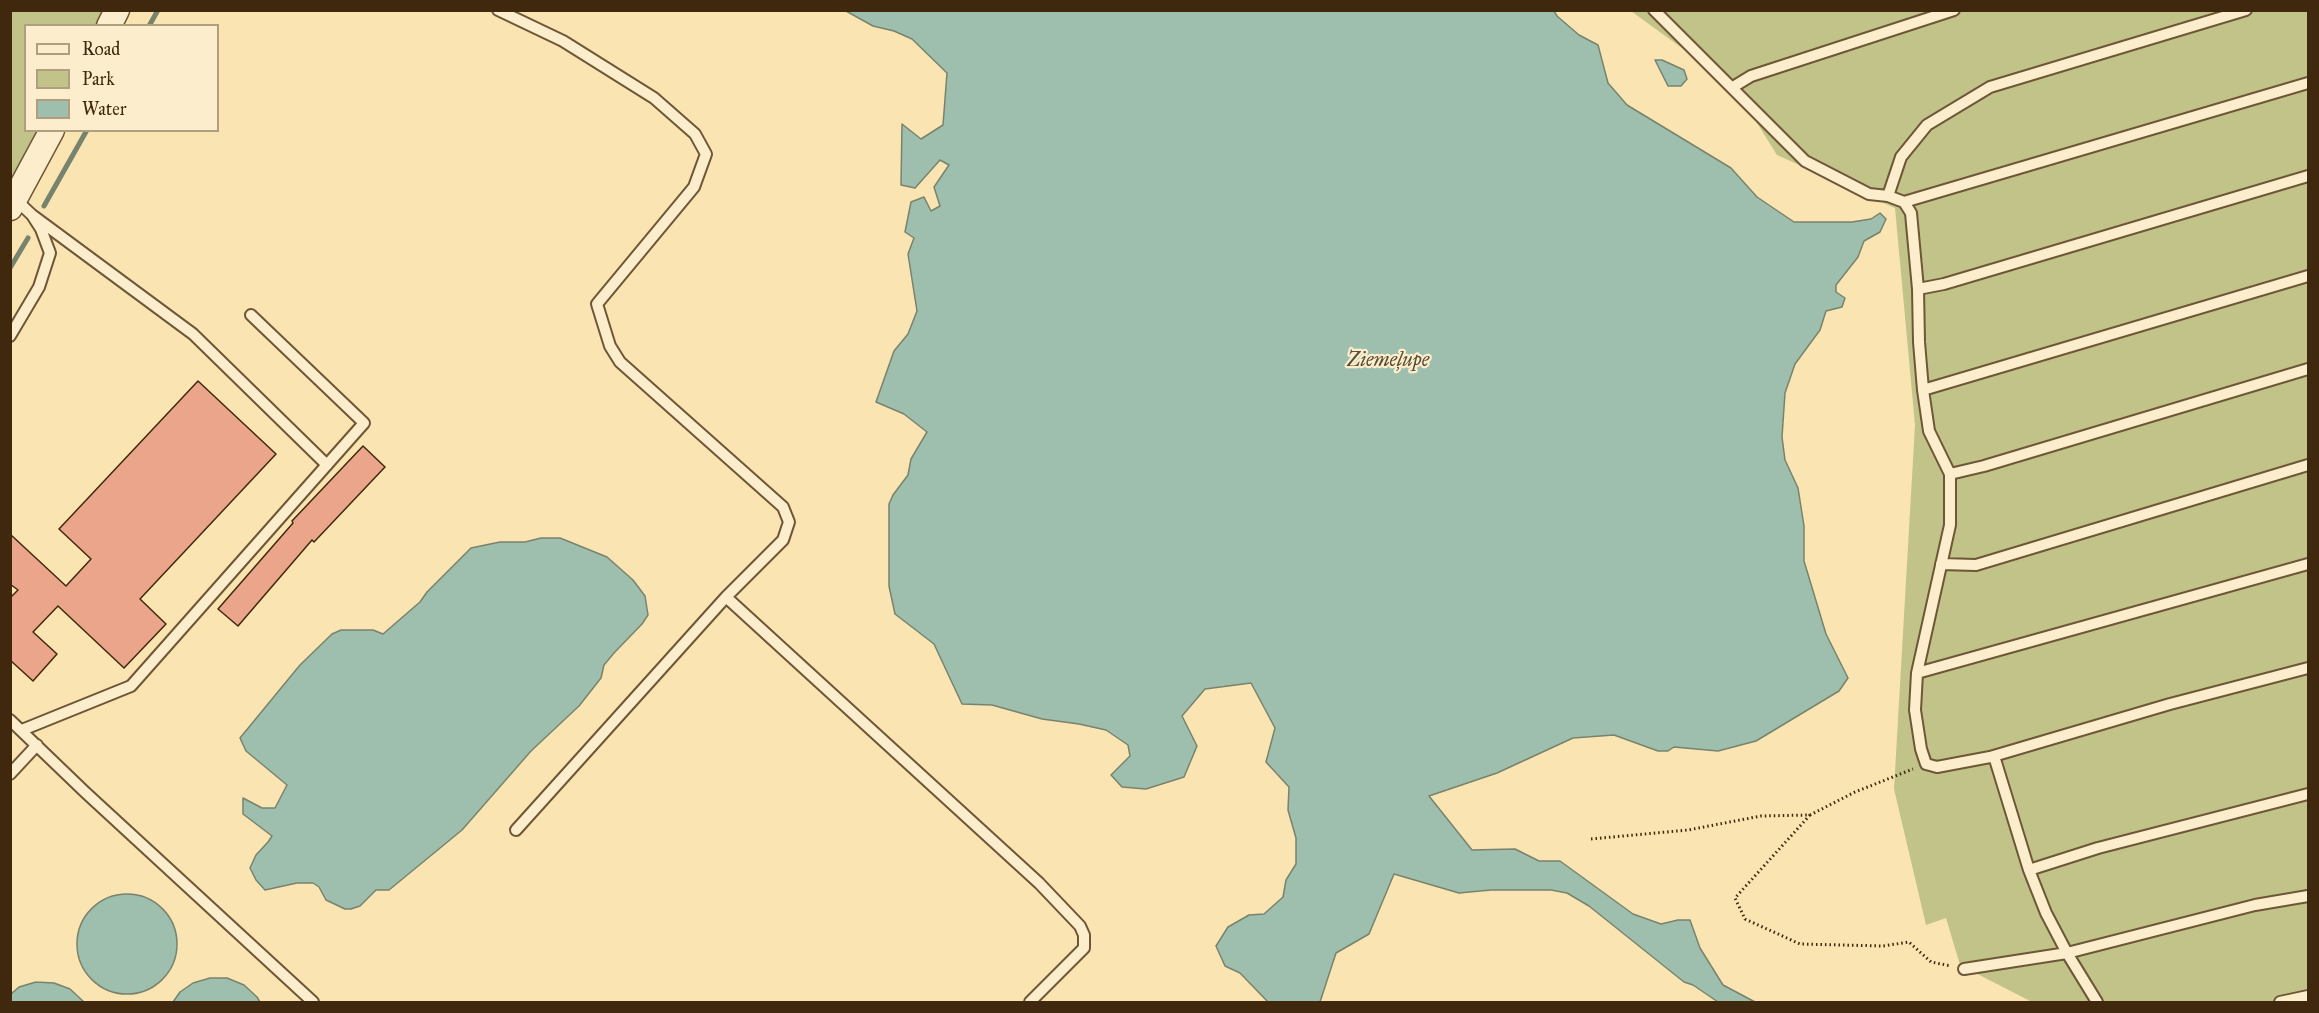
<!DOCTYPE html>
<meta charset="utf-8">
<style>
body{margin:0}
#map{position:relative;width:2319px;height:1013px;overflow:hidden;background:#fae4b1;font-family:"IM FELL Great Primer",serif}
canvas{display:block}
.frame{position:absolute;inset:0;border:12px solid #3f280d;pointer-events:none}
.legend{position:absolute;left:24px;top:24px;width:195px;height:108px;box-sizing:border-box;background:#fcedcc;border:2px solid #b09e80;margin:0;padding:8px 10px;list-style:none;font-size:18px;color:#3f280d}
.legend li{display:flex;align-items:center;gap:12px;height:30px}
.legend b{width:30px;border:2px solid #b09e80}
</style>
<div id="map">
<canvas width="2319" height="1013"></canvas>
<div class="frame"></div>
<ul class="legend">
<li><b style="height:8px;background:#fcedcc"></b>Road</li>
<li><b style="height:16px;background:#c1c389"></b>Park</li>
<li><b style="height:16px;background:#9ebfad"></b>Water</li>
</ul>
</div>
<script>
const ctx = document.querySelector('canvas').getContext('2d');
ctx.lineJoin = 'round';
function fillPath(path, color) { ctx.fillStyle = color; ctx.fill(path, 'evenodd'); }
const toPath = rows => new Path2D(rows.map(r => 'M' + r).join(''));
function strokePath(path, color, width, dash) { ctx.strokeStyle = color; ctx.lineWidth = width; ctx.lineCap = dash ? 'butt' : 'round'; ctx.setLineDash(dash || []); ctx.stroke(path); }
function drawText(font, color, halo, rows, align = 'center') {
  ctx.font = font + ' "IM FELL Great Primer",serif'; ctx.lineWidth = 4.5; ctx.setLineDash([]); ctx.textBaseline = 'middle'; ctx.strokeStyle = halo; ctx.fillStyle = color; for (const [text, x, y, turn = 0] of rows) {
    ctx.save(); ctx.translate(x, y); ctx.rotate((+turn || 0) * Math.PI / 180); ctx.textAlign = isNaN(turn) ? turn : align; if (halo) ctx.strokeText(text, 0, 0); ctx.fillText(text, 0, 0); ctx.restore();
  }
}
fillPath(toPath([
 [11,11,103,11,95,25,26,26,26,130,38,131,11,180],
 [1631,11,2308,11,2308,1002,2032,1002,1960,965,1946,918,1926,925,1894,789,1915,425,1895,208,1777,155,1734,86]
]), '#c1c389');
const water = toPath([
 [846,11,1554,11,1557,16,1579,35,1598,45,1608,83,1627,105,1731,168,1757,197,1794,222,1852,222,1871,219,1880,213,1886,219,1880,232,1864,241,1858,257,1836,285,1836,292,1845,298,1842,307,1826,311,1820,330,1795,364,1785,393,1782,437,1785,460,1798,488,1804,526,1804,561,1826,634,1848,678,1839,691,1756,741,1718,751,1674,747,1668,751,1658,751,1614,735,1573,738,1497,773,1429,796,1472,850,1515,849,1539,861,1560,861,1633,914,1661,924,1678,920,1690,920,1700,948,1723,985,1755,1002,1718,1002,1693,985,1684,982,1589,906,1567,893,1551,890,1491,890,1459,893,1394,874,1369,934,1336,953,1320,1002,1268,1002,1240,973,1225,966,1216,946,1228,927,1249,915,1264,914,1283,897,1286,880,1296,864,1296,838,1288,810,1289,787,1266,762,1275,728,1251,683,1205,689,1182,716,1197,746,1184,777,1146,789,1122,787,1111,775,1130,756,1128,745,1106,730,1079,724,1042,719,992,705,962,704,934,644,895,614,889,586,889,504,893,495,908,475,911,459,927,432,904,414,876,402,894,351,908,334,917,311,908,254,914,238,905,232,911,202,924,197,931,211,940,206,934,187,949,165,940,160,915,188,901,185,902,124,921,139,943,125,947,73,912,39,894,31,873,26,846,11],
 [1655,60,1662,60,1684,70,1687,79,1681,86,1668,86,1655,60],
 [541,538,560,538,607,557,633,580,645,596,648,615,642,624,614,653,604,665,601,678,579,706,531,751,462,830,389,890,376,890,360,906,351,909,345,909,326,900,319,887,313,883,297,883,265,890,256,880,250,868,256,855,268,842,272,836,243,814,243,798,262,808,275,808,287,785,246,751,240,738,300,665,332,634,341,630,373,630,383,634,420,602,427,592,471,548,500,542,525,542,541,538],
 '77 944a50 50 0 1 1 100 0a50 50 0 1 1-100 0Z',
 [210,978,227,978,244,985,257,997,260,1002,173,1002,180,992,193,983,210,978],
 [36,982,54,983,70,989,84,1002,11,1002,11,994,19,987,36,982]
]);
fillPath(water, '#9ebfad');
strokePath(water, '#78836d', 1.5);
strokePath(toPath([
 [149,26,158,10],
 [44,206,87,130],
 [10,268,28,238]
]), '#78836d', 5);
const building = toPath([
 [198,381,276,454,140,599,166,624,124,668,58,606,33,632,57,654,33,681,10,660,10,598,18,590,10,584,10,534,66,586,91,559,59,529,198,381],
 [363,446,385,467,314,542,312,540,238,626,218,609,293,523,292,521,363,446]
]);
fillPath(building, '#eba58b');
strokePath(building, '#3f280d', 1.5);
const service = toPath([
 [498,10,563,41,654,98,695,134,706,154,694,187,597,304,610,346,620,362,783,507,789,522,783,540,726,597,516,830],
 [1654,10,1805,161,1869,194,1888,196,1904,202,1911,213,1918,289,1919,342,1923,390,1929,431,1950,474,1950,525,1917,673,1915,710,1921,749,1926,764,1937,767,1990,757,2170,704,2308,668],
 [1733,87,1751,76,1954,10],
 [1888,196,1901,157,1927,125,1990,87,2246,10],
 [1904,202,2308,83],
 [32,215,193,334,327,465],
 [1918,289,1944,284,2308,176],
 [10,336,39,287,50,253,41,229,32,215,15,199],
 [1923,390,2308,276],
 [1950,474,1984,466,2308,369],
 [1941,564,1976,565,2308,465],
 [726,597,1039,883,1080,926,1084,935,1084,948,1030,1002],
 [1917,673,2308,564],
 [10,720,86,793,313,1002],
 [22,730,131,686,364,423,251,315],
 [1994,756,2029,870,2046,913,2067,953,2097,1002],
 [10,774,37,745],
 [2029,870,2098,848,2308,794],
 [1964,969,2067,953,2255,905,2308,896],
 [2280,1002,2308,996]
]);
const tertiary = toPath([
 [109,26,117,10],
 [10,208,52,130]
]);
strokePath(service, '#6e5736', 14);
strokePath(tertiary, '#6e5736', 27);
strokePath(toPath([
 [1810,815,1735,898,1745,919,1800,944,1883,946,1909,942,1931,962,1951,966],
 [1591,839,1688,830,1761,816,1810,815,1855,792,1913,769]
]), '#3f280d', 3, [1.5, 3]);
strokePath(service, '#fcedcc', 10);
strokePath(tertiary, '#fcedcc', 24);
drawText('italic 20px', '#574e35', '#fcedcc', [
 ["Ziemeļupe",1388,361]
]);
</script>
